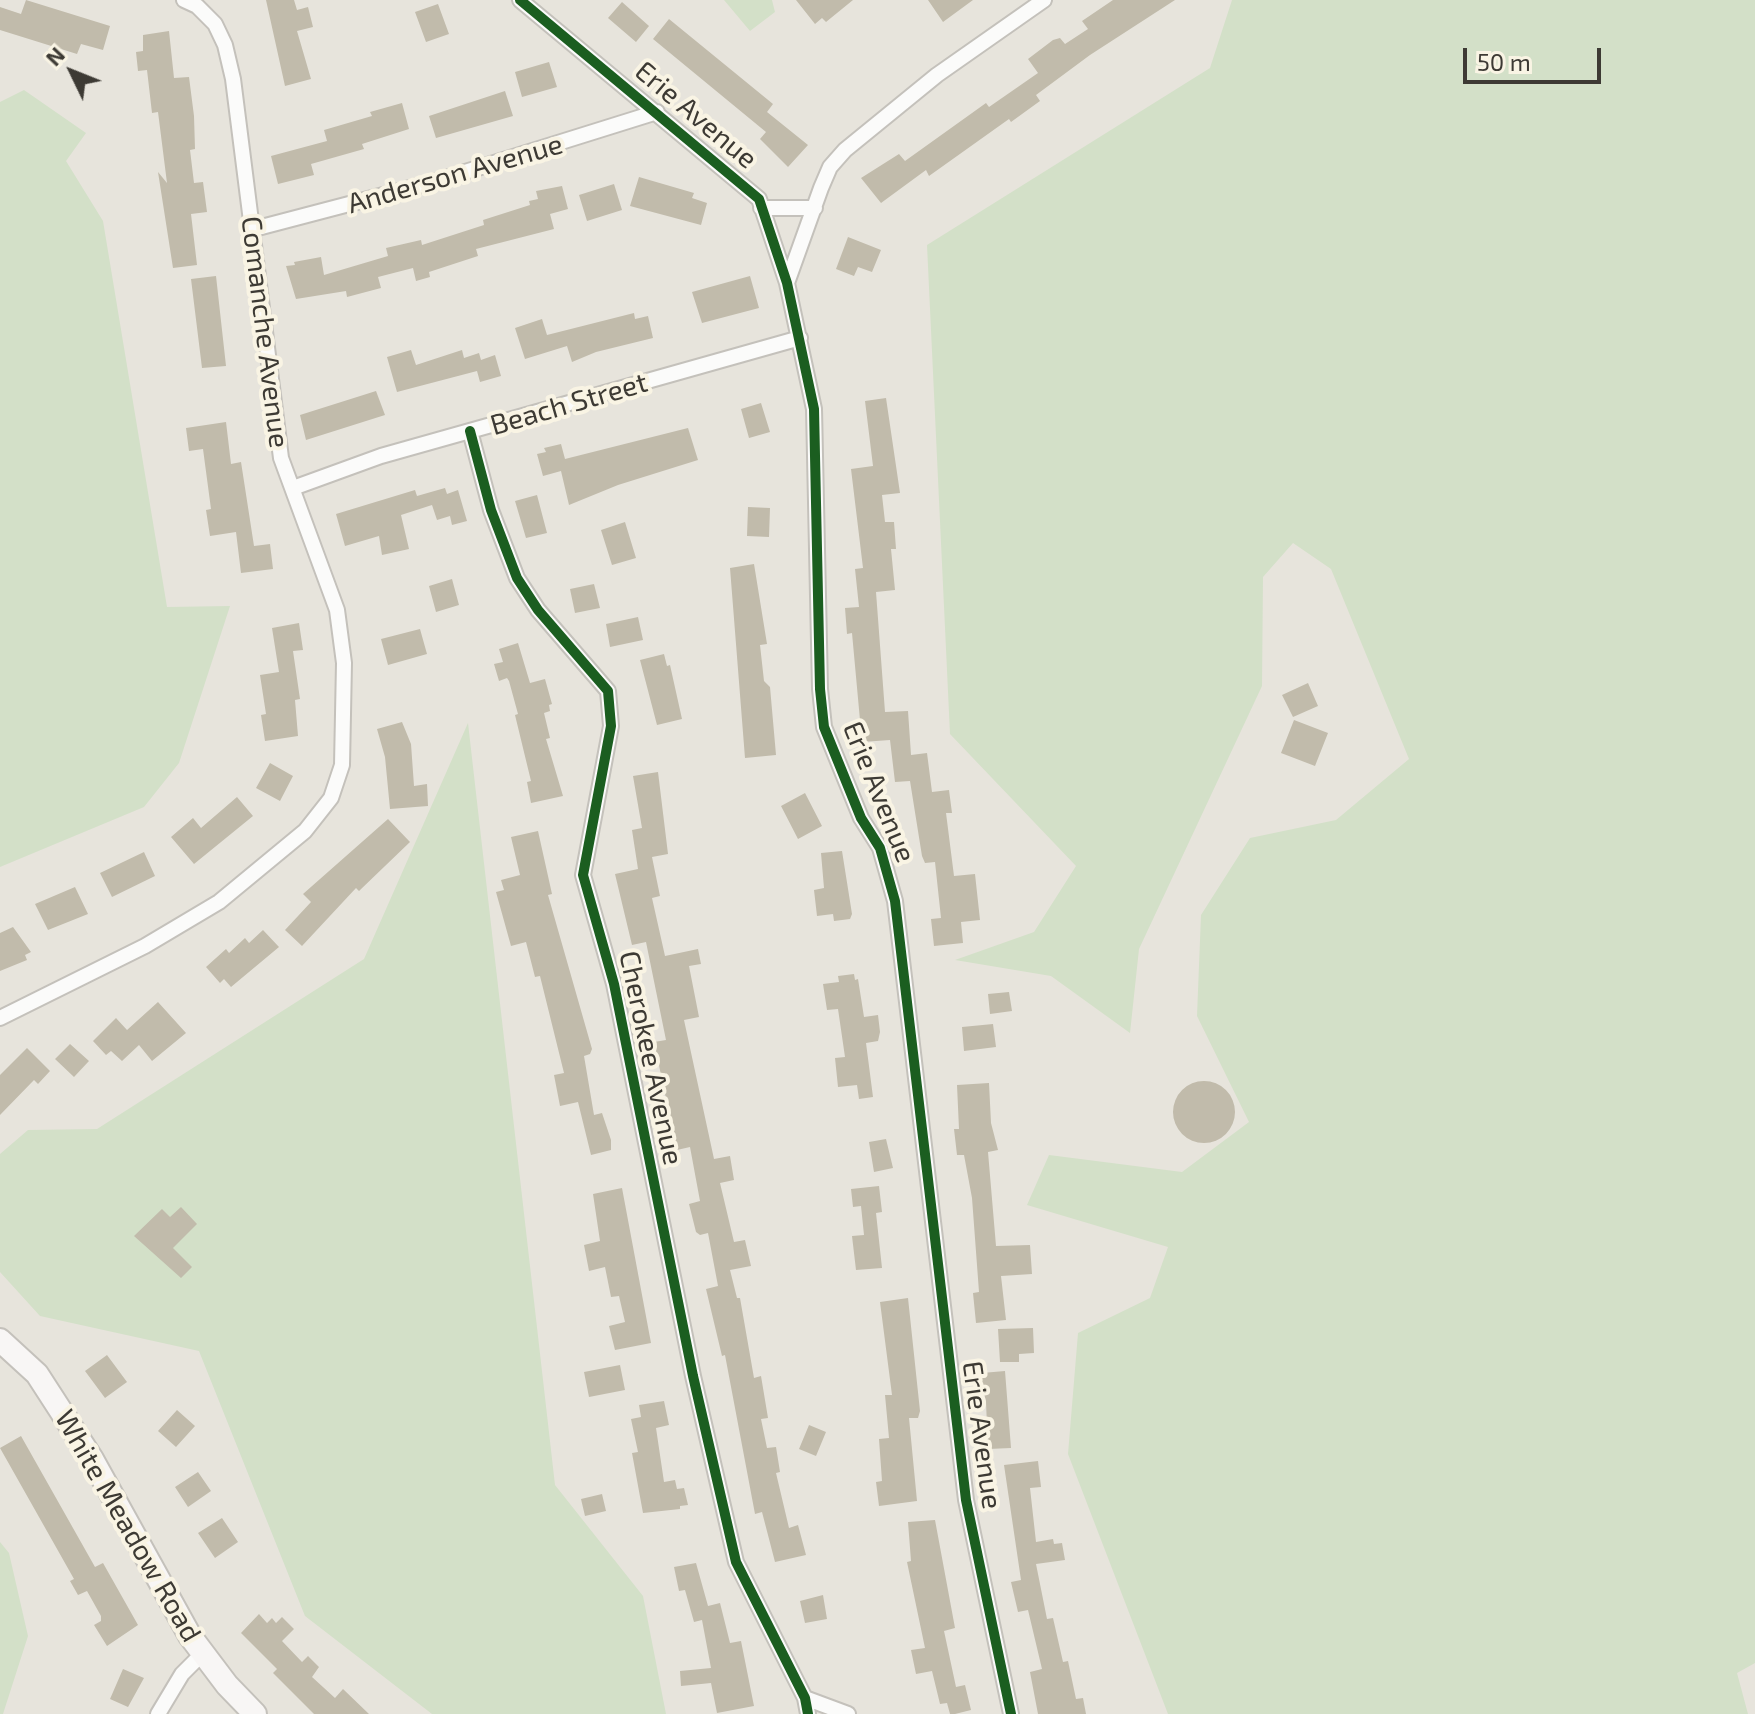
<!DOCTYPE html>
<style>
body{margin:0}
#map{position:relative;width:1755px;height:1714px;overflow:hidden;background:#e7e4dc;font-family:"Exo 2",sans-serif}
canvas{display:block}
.north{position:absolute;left:32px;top:32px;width:80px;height:80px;-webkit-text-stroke:6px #f9f4e4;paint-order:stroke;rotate:313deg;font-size:22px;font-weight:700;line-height:32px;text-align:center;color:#3d3a34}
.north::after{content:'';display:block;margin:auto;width:28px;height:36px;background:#3d3a34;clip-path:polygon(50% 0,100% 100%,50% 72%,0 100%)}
.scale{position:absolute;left:1463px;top:48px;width:138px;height:36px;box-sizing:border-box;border:4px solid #3d3a34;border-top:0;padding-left:10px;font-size:24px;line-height:28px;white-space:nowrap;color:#3d3a34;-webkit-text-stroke:6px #f9f4e4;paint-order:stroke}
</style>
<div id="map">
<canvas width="1755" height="1714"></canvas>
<div class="north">N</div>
<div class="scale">50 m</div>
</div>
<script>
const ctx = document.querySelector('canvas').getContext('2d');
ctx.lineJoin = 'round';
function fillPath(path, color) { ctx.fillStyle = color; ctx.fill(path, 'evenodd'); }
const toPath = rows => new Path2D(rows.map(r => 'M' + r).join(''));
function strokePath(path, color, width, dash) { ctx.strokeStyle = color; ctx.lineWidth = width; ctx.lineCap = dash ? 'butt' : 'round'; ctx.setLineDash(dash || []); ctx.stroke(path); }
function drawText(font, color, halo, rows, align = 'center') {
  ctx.font = font + ' "Exo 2",sans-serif'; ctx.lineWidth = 8; ctx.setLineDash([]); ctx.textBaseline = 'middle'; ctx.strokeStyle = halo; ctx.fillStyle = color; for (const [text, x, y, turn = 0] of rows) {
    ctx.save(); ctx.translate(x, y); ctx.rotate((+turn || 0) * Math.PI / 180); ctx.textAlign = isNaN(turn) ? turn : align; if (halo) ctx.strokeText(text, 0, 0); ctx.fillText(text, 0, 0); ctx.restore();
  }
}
fillPath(toPath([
 [724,0,772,0,775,12,750,31],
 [1232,0,1755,0,1755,1663,1737,1673,1748,1714,1168,1714,1068,1454,1078,1333,1150,1298,1168,1247,1027,1205,1049,1155,1182,1172,1249,1122,1197,1016,1201,915,1250,838,1336,820,1409,759,1331,569,1293,543,1263,577,1262,686,1139,949,1130,1033,1051,976,955,960,1034,932,1076,866,950,734,927,245,1210,68],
 [24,90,86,133,66,161,103,221,167,607,230,606,179,763,144,807,0,867,0,102],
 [468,723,555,1485,643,1596,666,1714,432,1714,305,1616,199,1351,40,1316,0,1272,0,1154,28,1130,97,1129,364,959],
 [0,1542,9,1553,28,1636,3,1714,0,1714]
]), '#d3e0c8');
fillPath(toPath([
 [26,0,110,26,103,50,81,44,77,54,0,30,0,7,21,14],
 [266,0,294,0,297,10,308,7,313,27,297,31,311,79,285,86],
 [796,0,853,0,826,22,822,18,815,24],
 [928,0,973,0,943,22],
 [1113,0,1175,0,1090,55,1036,95,1040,101,1011,122,1009,119,929,176,926,170,881,203,861,178,899,154,905,161,986,103,989,107,1038,73,1028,59,1053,40,1060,38,1065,44,1088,29,1082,21],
 [622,2,649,26,636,42,608,18],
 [438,4,449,34,426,42,415,12],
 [669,19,773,104,767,112,808,145,788,167,760,139,766,132,653,39],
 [169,31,174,78,189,77,194,116,195,149,190,150,194,183,203,182,207,212,191,214,197,265,173,268,158,172,167,183,158,112,152,113,147,70,138,71,136,52,143,51,143,35],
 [549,62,557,87,522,97,515,72],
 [505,91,513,116,436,138,429,116],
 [402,103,409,129,362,144,364,149,311,164,314,175,278,184,271,156,327,141,324,130,372,116,370,112],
 [639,177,694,193,692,198,707,203,701,225,630,206],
 [614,184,622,210,587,221,579,195],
 [562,186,568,209,550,214,554,229,476,249,478,256,429,272,430,277,416,281,413,268,378,277,381,288,347,297,346,291,296,299,286,266,295,265,294,262,321,257,324,275,388,256,386,248,421,240,422,245,484,225,483,220,530,205,529,201,538,199,536,191],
 [848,237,881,250,872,272,858,267,854,276,836,269],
 [216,276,226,366,202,368,191,279],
 [750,276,759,308,702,323,692,292],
 [634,313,635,319,648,316,653,338,596,352,572,362,567,346,525,359,515,328,542,319,547,335],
 [411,350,416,365,462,350,464,358,479,353,481,360,495,355,501,376,480,382,477,371,397,392,387,357],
 [376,391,385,415,306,440,300,415],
 [886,398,900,493,882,495,885,522,894,522,896,549,891,549,895,590,876,592,885,712,908,711,911,755,927,753,932,792,949,790,952,813,946,813,954,876,975,874,980,920,961,922,963,943,934,946,931,919,941,918,935,862,925,863,922,856,910,781,895,782,890,740,862,742,852,633,847,634,845,608,859,607,855,569,863,568,851,469,873,466,865,401],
 [761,403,770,432,749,438,741,409],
 [226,422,231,464,241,462,254,546,270,544,273,569,241,573,236,532,210,536,206,510,211,509,203,449,189,451,186,428],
 [688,428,698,460,618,485,569,505,561,471,543,476,537,454,546,452,544,448,561,444,565,459],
 [445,488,447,494,458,490,467,521,452,525,450,516,437,520,432,505,401,515,409,549,382,555,379,536,345,546,336,514,415,490,417,496],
 [537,495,547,533,526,538,515,501],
 [748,507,770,508,769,537,747,536],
 [625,522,636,558,612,565,601,530],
 [754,564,767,644,760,645,764,681,770,687,776,755,745,758,730,568],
 [452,579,459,605,436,612,429,586],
 [594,584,600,608,575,613,570,589],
 [638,617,643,640,610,647,606,624],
 [299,623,303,650,293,651,300,699,295,700,298,736,265,741,261,715,266,714,260,675,279,672,272,628],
 [420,629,427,654,388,665,381,639],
 [518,643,530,683,545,679,552,704,549,705,550,711,544,713,550,738,546,739,563,796,531,803,527,782,531,781,515,715,518,714,509,681,507,678,499,681,494,664,503,662,499,649],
 [664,654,667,666,670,665,682,719,657,725,640,660],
 [1308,683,1318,706,1293,717,1282,695],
 [1294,720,1328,733,1315,766,1281,753],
 [402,722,411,744,414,786,427,784,428,806,390,809,385,757,377,729],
 [270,763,293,776,280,801,256,788],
 [658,772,668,854,652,857,660,896,652,898,665,956,698,949,701,964,689,966,699,1017,684,1020,714,1159,730,1156,734,1180,720,1183,734,1242,745,1240,751,1266,730,1270,737,1298,740,1298,754,1378,761,1376,768,1418,761,1419,767,1448,776,1447,780,1472,776,1473,789,1528,798,1525,806,1555,775,1562,762,1512,755,1514,725,1355,722,1356,706,1289,718,1286,708,1233,700,1235,696,1232,689,1204,700,1201,690,1147,677,1150,654,1042,666,1040,646,942,632,945,615,874,638,869,632,830,642,828,633,776],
 [805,793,822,826,798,839,781,806],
 [237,797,253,816,194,864,171,837,193,818,201,828],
 [388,819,410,842,359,891,356,888,302,946,285,930,311,902,303,894],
 [538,831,552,894,548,895,592,1049,590,1054,584,1056,594,1115,602,1113,611,1140,611,1150,591,1155,578,1102,560,1106,554,1075,564,1073,540,976,535,977,526,942,511,946,496,892,504,890,501,880,520,875,511,837],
 [842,851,852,914,850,919,834,921,833,914,817,916,814,890,824,888,821,853],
 [144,852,155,876,112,897,100,873],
 [75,887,88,914,48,930,35,904],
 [13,927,31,952,25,955,27,960,0,971,0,933],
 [263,930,279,947,231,987,224,979,220,983,206,967,226,949,229,953,245,938,249,943],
 [854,974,855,980,858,979,864,1017,878,1015,880,1032,878,1041,866,1043,873,1097,859,1099,857,1085,838,1087,835,1058,845,1057,838,1009,827,1010,823,984,839,982,838,976],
 [1009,992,1012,1011,990,1014,988,994],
 [158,1002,186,1033,152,1061,139,1045,122,1061,111,1051,106,1055,93,1041,116,1018,127,1030],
 [993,1024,996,1047,964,1051,962,1027],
 [70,1044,89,1061,74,1077,55,1059],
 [27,1048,50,1071,38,1084,34,1080,0,1115,0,1075],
 '1173 1112a31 31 0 1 1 62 0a31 31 0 1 1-62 0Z',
 [989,1083,991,1123,998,1150,988,1152,996,1246,1030,1245,1032,1274,1001,1276,1006,1320,976,1323,973,1293,979,1292,972,1198,964,1155,957,1155,954,1129,959,1129,957,1085],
 [886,1139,893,1168,874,1172,869,1142],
 [879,1186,882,1212,876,1213,882,1268,856,1270,852,1236,864,1235,861,1206,853,1207,851,1189],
 [622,1188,651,1343,615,1350,609,1326,625,1322,619,1296,611,1297,605,1267,589,1271,584,1245,600,1241,593,1194],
 [181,1207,197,1224,173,1248,192,1267,181,1278,134,1236,162,1209,170,1217],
 [908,1298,920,1411,918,1418,909,1418,917,1501,879,1506,876,1482,882,1481,879,1439,889,1438,885,1395,892,1395,880,1302],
 [1033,1328,1034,1353,1019,1354,1019,1362,1000,1362,998,1329],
 [107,1355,127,1382,105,1398,85,1371],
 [620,1365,625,1390,589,1397,584,1372],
 [1005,1371,1011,1448,988,1449,986,1402,981,1379,982,1373],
 [664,1401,669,1425,656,1428,664,1482,675,1480,677,1489,684,1488,688,1505,680,1506,680,1509,643,1513,632,1453,638,1452,631,1419,641,1417,639,1405],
 [177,1410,195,1426,176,1447,158,1431],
 [809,1425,826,1432,816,1456,799,1449],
 [21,1436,95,1567,103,1563,138,1625,107,1646,94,1625,101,1621,101,1616,87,1591,78,1595,70,1581,74,1579,0,1448],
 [1038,1461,1041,1487,1030,1488,1036,1542,1053,1539,1054,1544,1062,1543,1065,1560,1036,1564,1047,1619,1053,1618,1063,1662,1068,1661,1076,1699,1083,1698,1086,1714,1038,1714,1030,1672,1042,1669,1028,1610,1018,1612,1011,1582,1021,1580,1004,1465],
 [198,1472,211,1491,188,1507,175,1487],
 [602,1494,606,1511,585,1516,581,1499],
 [222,1518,238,1542,215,1558,198,1533],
 [935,1520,955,1628,944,1631,956,1687,965,1685,971,1710,955,1714,950,1714,947,1703,940,1704,932,1671,916,1674,911,1650,925,1648,907,1562,911,1561,908,1522],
 [696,1563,708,1606,720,1603,730,1643,741,1641,754,1706,717,1713,711,1683,681,1686,680,1671,711,1668,702,1620,694,1622,685,1590,679,1591,674,1567],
 [823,1595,827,1619,805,1623,800,1601],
 [259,1614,267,1623,272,1618,276,1623,282,1617,294,1629,282,1641,302,1662,308,1656,319,1667,312,1677,335,1698,343,1689,369,1714,314,1714,273,1673,277,1669,241,1633],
 [123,1669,144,1678,128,1707,110,1699]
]), '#c1bbab');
const street = toPath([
 [520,0,759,199,787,283,814,409,820,689,824,727,861,818,880,848,895,901,966,1500,1011,1714],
 [761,208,815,208],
 [250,230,433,182,657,112],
 [787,283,821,188,830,167,845,150,937,75,1044,0],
 [470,431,491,510,517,578,538,610,608,691,611,726,583,875,614,984,693,1376,736,1562,805,1698,808,1714],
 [293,488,381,456,800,338],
 [0,1018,145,946,219,902,305,831,331,798,342,765,344,663,337,610,281,458,233,79,225,45,215,24,197,6,184,0],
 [805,1698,848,1714],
 [158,1714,182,1674,203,1653]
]);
const secondary = toPath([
 [0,1340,37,1374,92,1459,190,1636,227,1685,255,1714]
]);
strokePath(street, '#c4c1bb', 18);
strokePath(secondary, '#c4c1bb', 26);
strokePath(street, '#fbfbfa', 14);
strokePath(secondary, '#f8f6f5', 22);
strokePath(toPath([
 [520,0,759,199,787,283,814,409,820,689,824,727,861,818,880,848,895,901,966,1500,1011,1714],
 [470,431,491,510,517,578,538,610,608,691,611,726,583,875,614,984,693,1376,736,1562,805,1698,808,1714]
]), '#1b5e20', 10);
drawText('28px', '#3d3a34', '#f9f4e4', [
 ["Erie Avenue",696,115,40],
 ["Anderson Avenue",455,174,-16],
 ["Comanche Avenue",265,332,83],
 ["Beach Street",569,404,-16],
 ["Erie Avenue",879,792,68],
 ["Cherokee Avenue",651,1058,78],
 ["Erie Avenue",982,1435,82],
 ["White Meadow Road",128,1526,60]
]);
</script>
